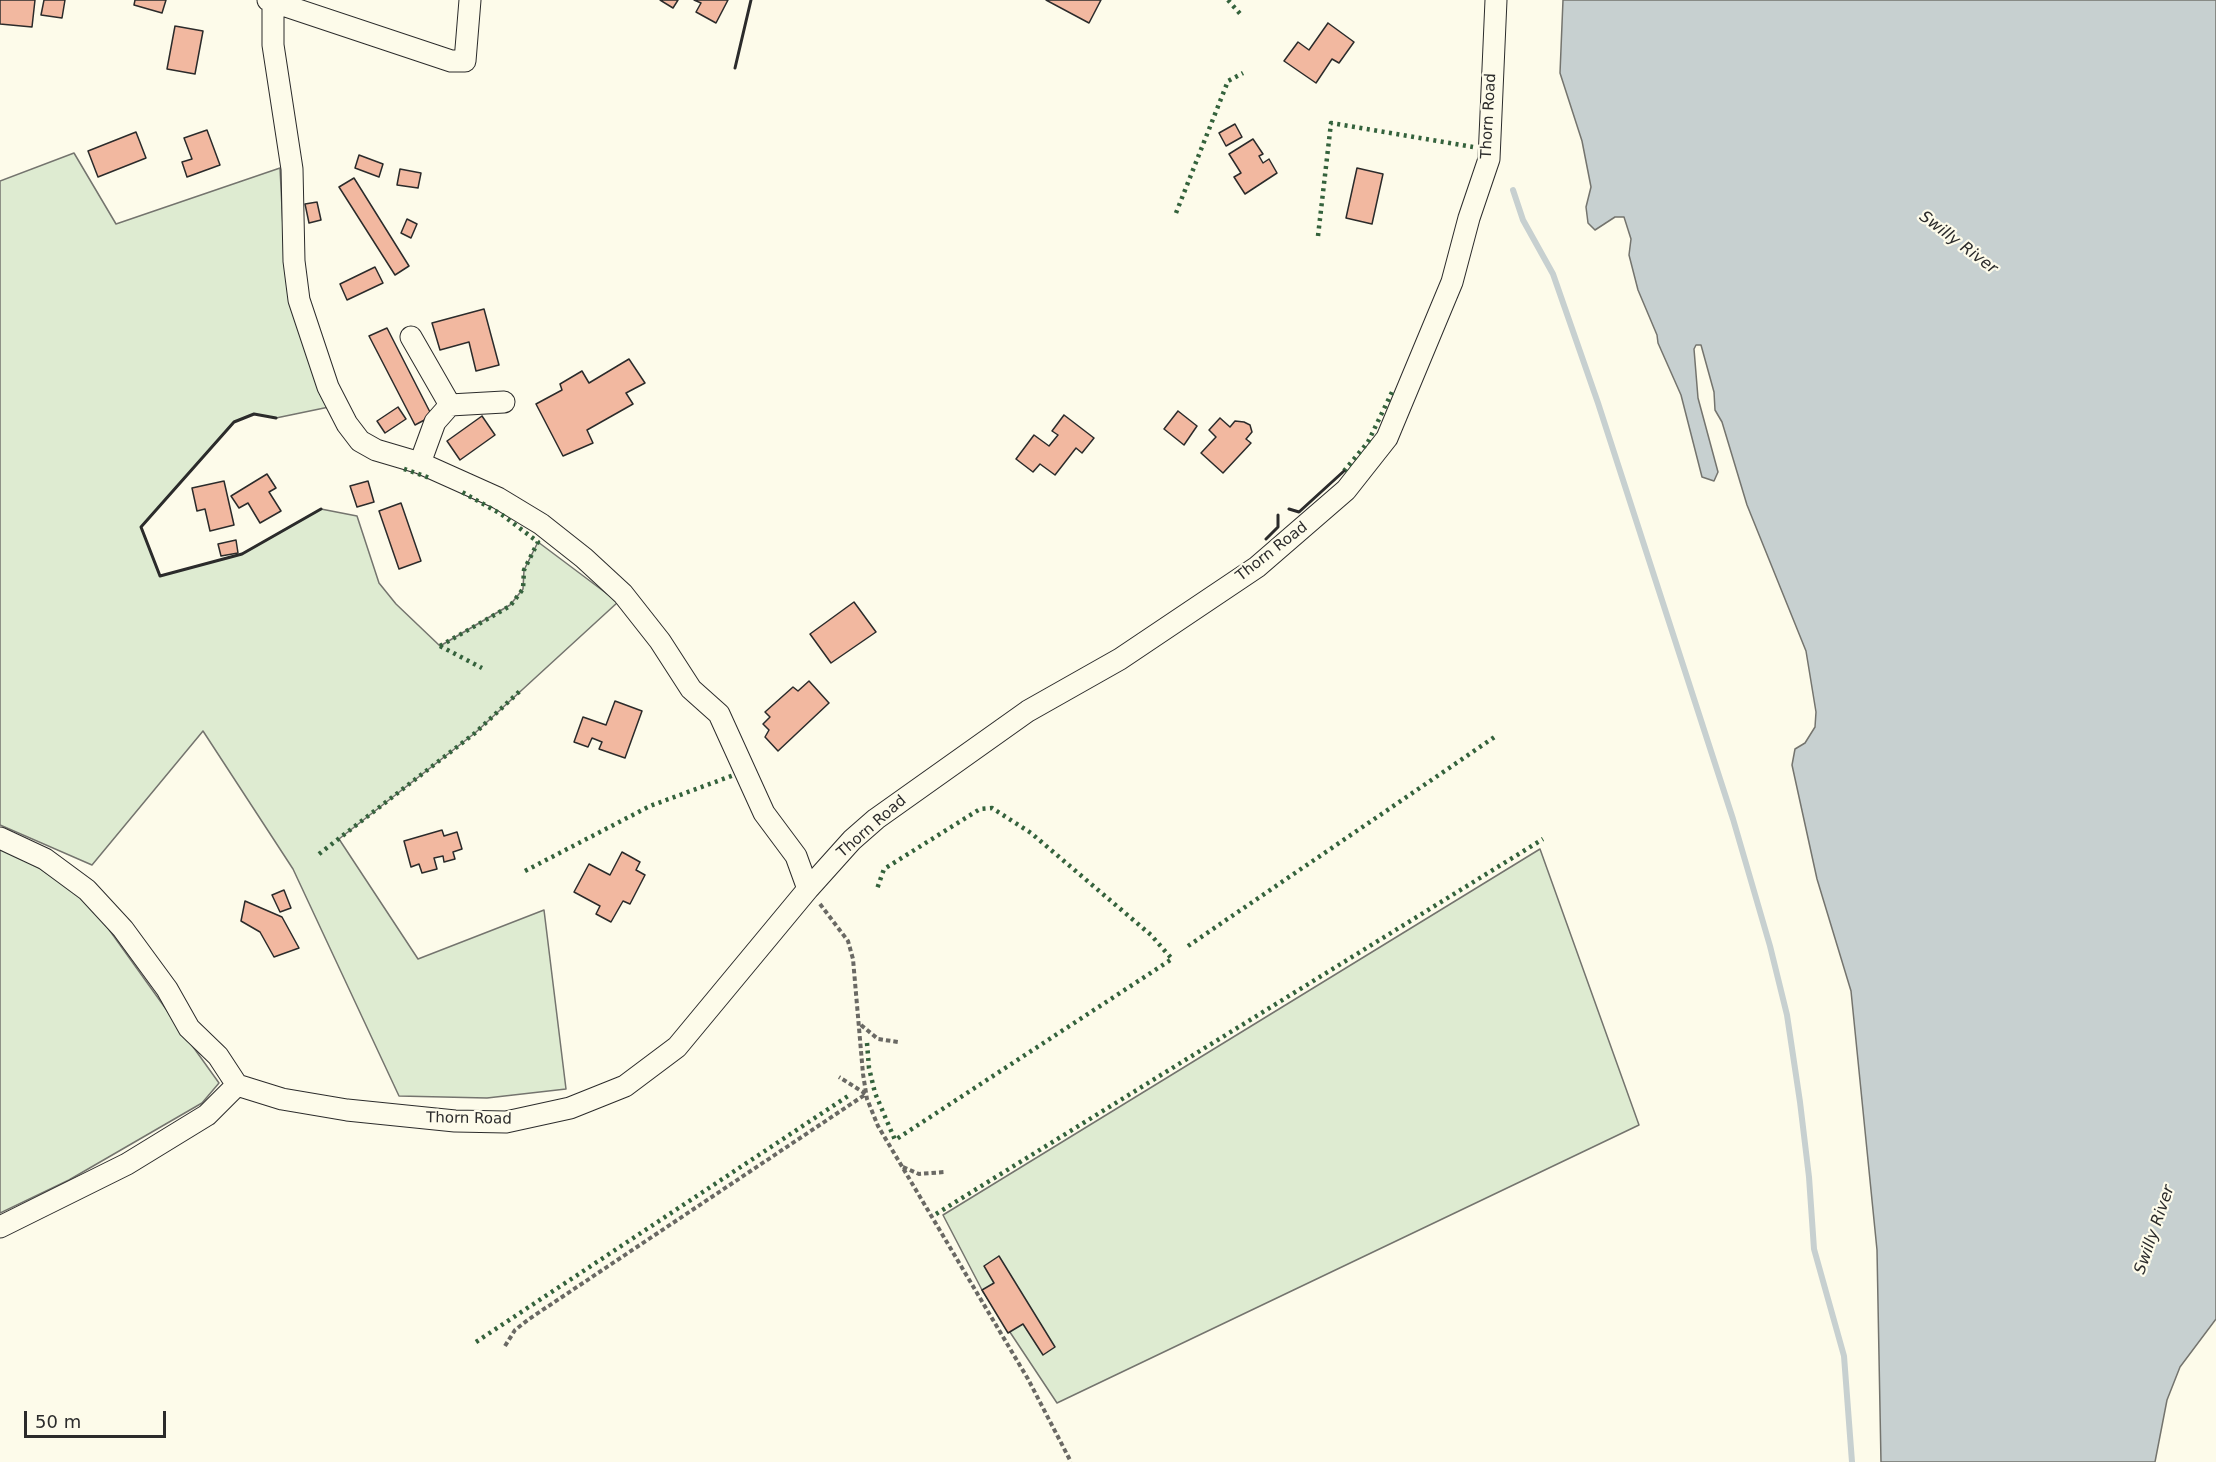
<!DOCTYPE html>
<style>
body{margin:0}
#map{position:relative;width:2216px;height:1462px;overflow:hidden;background:#fdfbea;font-family:"DejaVu Sans",sans-serif}
canvas{display:block}
.scale{position:absolute;left:24px;top:1411px;width:142px;height:27px;box-sizing:border-box;border:3px solid #2b2b2b;border-top:0;padding-left:8px;font-size:18px;line-height:21px;white-space:nowrap;color:#2b2b2b;-webkit-text-stroke:4px #fdfbea;paint-order:stroke}
</style>
<div id="map">
<canvas width="2216" height="1462"></canvas>
<div class="scale">50 m</div>
</div>
<script>
const ctx = document.querySelector('canvas').getContext('2d');
ctx.lineJoin = 'round';
function fillPath(path, color) { ctx.fillStyle = color; ctx.fill(path, 'evenodd'); }
const toPath = rows => new Path2D(rows.map(r => 'M' + r).join(''));
function strokePath(path, color, width, dash) { ctx.strokeStyle = color; ctx.lineWidth = width; ctx.lineCap = dash ? 'butt' : 'round'; ctx.setLineDash(dash || []); ctx.stroke(path); }
function drawText(font, color, halo, rows, align = 'center') {
  ctx.font = font + ' "DejaVu Sans",sans-serif'; ctx.lineWidth = 4.5; ctx.setLineDash([]); ctx.textBaseline = 'middle'; ctx.strokeStyle = halo; ctx.fillStyle = color; for (const [text, x, y, turn = 0] of rows) {
    ctx.save(); ctx.translate(x, y); ctx.rotate((+turn || 0) * Math.PI / 180); ctx.textAlign = isNaN(turn) ? turn : align; if (halo) ctx.strokeText(text, 0, 0); ctx.fillText(text, 0, 0); ctx.restore();
  }
}
const green = toPath([
 [74,153,116,224,280,168,285,268,329,407,276,418,254,414,234,422,141,527,160,576,242,554,321,509,357,516,379,583,396,604,440,646,510,605,523,589,524,570,538,542,618,602,475,733,339,839,418,959,544,910,566,1089,487,1098,399,1096,293,869,203,731,92,865,0,825,0,181,74,153],
 [0,848,26,859,90,903,219,1083,202,1103,69,1180,0,1213,0,848],
 [1540,849,1639,1125,1057,1403,982,1290,943,1215,1540,849]
]);
fillPath(green, '#deebd1');
strokePath(green, '#74746e', 1.5);
const water = toPath([
 [1563,0,2216,0,2216,1319,2180,1367,2167,1400,2155,1462,1881,1462,1877,1250,1851,991,1817,879,1792,765,1795,749,1805,743,1815,727,1816,712,1806,651,1747,505,1722,422,1715,410,1714,392,1701,345,1696,345,1694,349,1698,398,1718,472,1714,481,1702,477,1681,395,1658,343,1657,335,1638,290,1629,255,1631,239,1624,217,1615,217,1595,230,1588,223,1586,207,1591,187,1582,141,1560,73,1563,0]
]);
fillPath(water, '#c7d0d0');
strokePath(water, '#74746e', 1.5);
strokePath(toPath([
 [1513,190,1523,220,1553,274,1598,403,1733,819,1770,946,1787,1015,1800,1102,1809,1177,1814,1249,1844,1356,1852,1462]
]), '#c7d0d0', 6);
const building = toPath([
 [0,0,35,0,32,27,0,24,0,0],
 [44,0,65,0,62,18,41,15,44,0],
 [135,0,166,0,162,13,134,5,135,0],
 [660,0,678,0,673,8,660,0],
 [694,0,728,0,716,23,696,12,701,3,694,0],
 [1046,0,1101,0,1089,23,1046,0],
 [1328,23,1354,42,1339,63,1332,59,1316,83,1284,61,1298,42,1309,50,1328,23],
 [175,26,203,31,195,74,167,69,175,26],
 [1235,124,1242,137,1226,146,1219,133,1235,124],
 [207,130,220,165,187,177,182,162,192,159,184,138,207,130],
 [136,132,146,158,98,177,88,151,136,132],
 [1253,139,1263,154,1259,156,1263,163,1269,159,1277,173,1245,194,1234,177,1241,173,1229,154,1253,139],
 [359,155,383,164,379,177,355,168,359,155],
 [1357,168,1383,174,1372,224,1346,218,1357,168],
 [400,169,421,173,418,188,397,185,400,169],
 [354,178,409,266,395,275,339,187,354,178],
 [317,202,321,220,309,223,305,204,317,202],
 [407,219,417,224,411,238,401,233,407,219],
 [375,267,383,283,347,300,340,284,375,267],
 [484,309,499,365,476,371,469,342,440,350,432,323,484,309],
 [387,328,432,416,415,425,369,336,387,328],
 [629,359,645,383,626,393,633,404,587,430,593,443,563,456,536,404,562,390,560,384,582,371,589,383,629,359],
 [398,407,406,419,385,433,377,421,398,407],
 [1178,411,1197,426,1184,445,1164,429,1178,411],
 [1064,415,1094,438,1082,453,1076,448,1055,475,1040,464,1033,472,1016,459,1034,435,1049,446,1058,435,1052,431,1064,415],
 [482,416,495,435,460,460,447,441,482,416],
 [1220,418,1230,427,1235,421,1244,422,1250,425,1252,432,1246,439,1251,443,1223,473,1201,453,1216,437,1209,430,1220,418],
 [267,474,276,488,269,492,281,511,260,523,248,503,239,508,231,496,267,474],
 [224,481,234,525,210,531,205,509,197,511,192,488,224,481],
 [368,481,374,502,357,507,350,486,368,481],
 [401,503,421,561,399,569,379,511,401,503],
 [236,540,238,553,221,556,218,544,236,540],
 [854,602,876,632,831,663,810,634,854,602],
 [809,681,829,703,778,751,765,737,769,730,763,724,770,717,765,712,793,687,798,691,809,681],
 [615,701,642,711,625,758,599,749,602,742,592,738,588,747,574,742,583,717,606,725,615,701],
 [442,830,444,836,457,832,462,849,453,852,455,859,444,862,443,856,434,858,437,869,422,873,419,864,411,867,404,841,442,830],
 [622,852,640,862,636,870,645,875,630,904,623,901,611,922,596,914,600,906,574,892,589,864,610,875,622,852],
 [284,890,291,908,280,912,272,895,284,890],
 [245,901,282,917,299,948,274,957,260,932,241,921,245,901],
 [999,1256,1055,1347,1043,1355,1023,1324,1008,1333,982,1290,994,1283,984,1266,999,1256]
]);
fillPath(building, '#f2b8a0');
strokePath(building, '#2b2b2b', 1.5);
const minor = toPath([
 [268,0,451,61,465,61,470,0],
 [273,0,273,45,292,169,294,261,299,300,328,387,347,424,360,441,376,450,420,463,498,498,541,524,584,558,623,594,660,641,691,689,719,714,764,813,796,856,808,889],
 [411,337,450,405],
 [420,463,435,422,450,405,504,402],
 [0,838,45,859,87,890,123,929,167,989,189,1028,218,1056,237,1085,282,1099,347,1110,455,1121,506,1122,570,1108,625,1086,677,1047,808,889,852,840,876,819,1028,711,1120,659,1257,567,1346,490,1387,438,1452,282,1469,218,1489,159,1496,0],
 [0,1227,127,1164,207,1115,237,1085]
]);
strokePath(minor, '#2b2b2b', 23);
strokePath(toPath([
 [820,904,848,941,853,959,863,1074,867,1099,878,1126,1028,1379,1071,1462],
 [861,1025,878,1039,898,1042],
 [903,1167,919,1174,945,1172],
 [505,1346,515,1330,529,1319,866,1094,839,1077]
]), '#6a6964', 4, [4.5, 3]);
strokePath(minor, '#fdfbea', 21);
strokePath(toPath([
 [1228,0,1242,16],
 [1176,213,1228,81,1243,73],
 [1318,236,1331,123,1473,147],
 [404,469,430,478],
 [1344,471,1368,442,1394,388],
 [440,646,510,606,523,589,524,570,538,542,501,514,462,492],
 [440,646,482,668],
 [319,854,475,733,521,690],
 [525,871,650,806,734,775],
 [1188,946,1496,736],
 [867,1043,869,1068,875,1093,895,1140,1172,959,1151,935,1031,833,992,808,980,809,884,869,877,889],
 [936,1214,1543,839],
 [476,1342,851,1094]
]), '#34623c', 4.5, [3, 4.5]);
strokePath(toPath([
 [735,68,751,0],
 [276,418,254,414,234,422,141,527,160,576,242,554,321,509],
 [1289,509,1299,512,1344,471],
 [1266,539,1278,527,1278,515]
]), '#2b2b2b', 3);
drawText('15px', '#2b2b2b', '#fdfbea', [
 ["Thorn Road",1489,116,-87],
 ["Thorn Road",1272,552,-38],
 ["Thorn Road",872,827,-41],
 ["Thorn Road",469,1119,1]
]);
drawText('italic 16px', '#2b2b2b', '#fdfbea', [
 ["Swilly River",1958,243,37],
 ["Swilly River",2155,1230,-71]
]);
</script>
